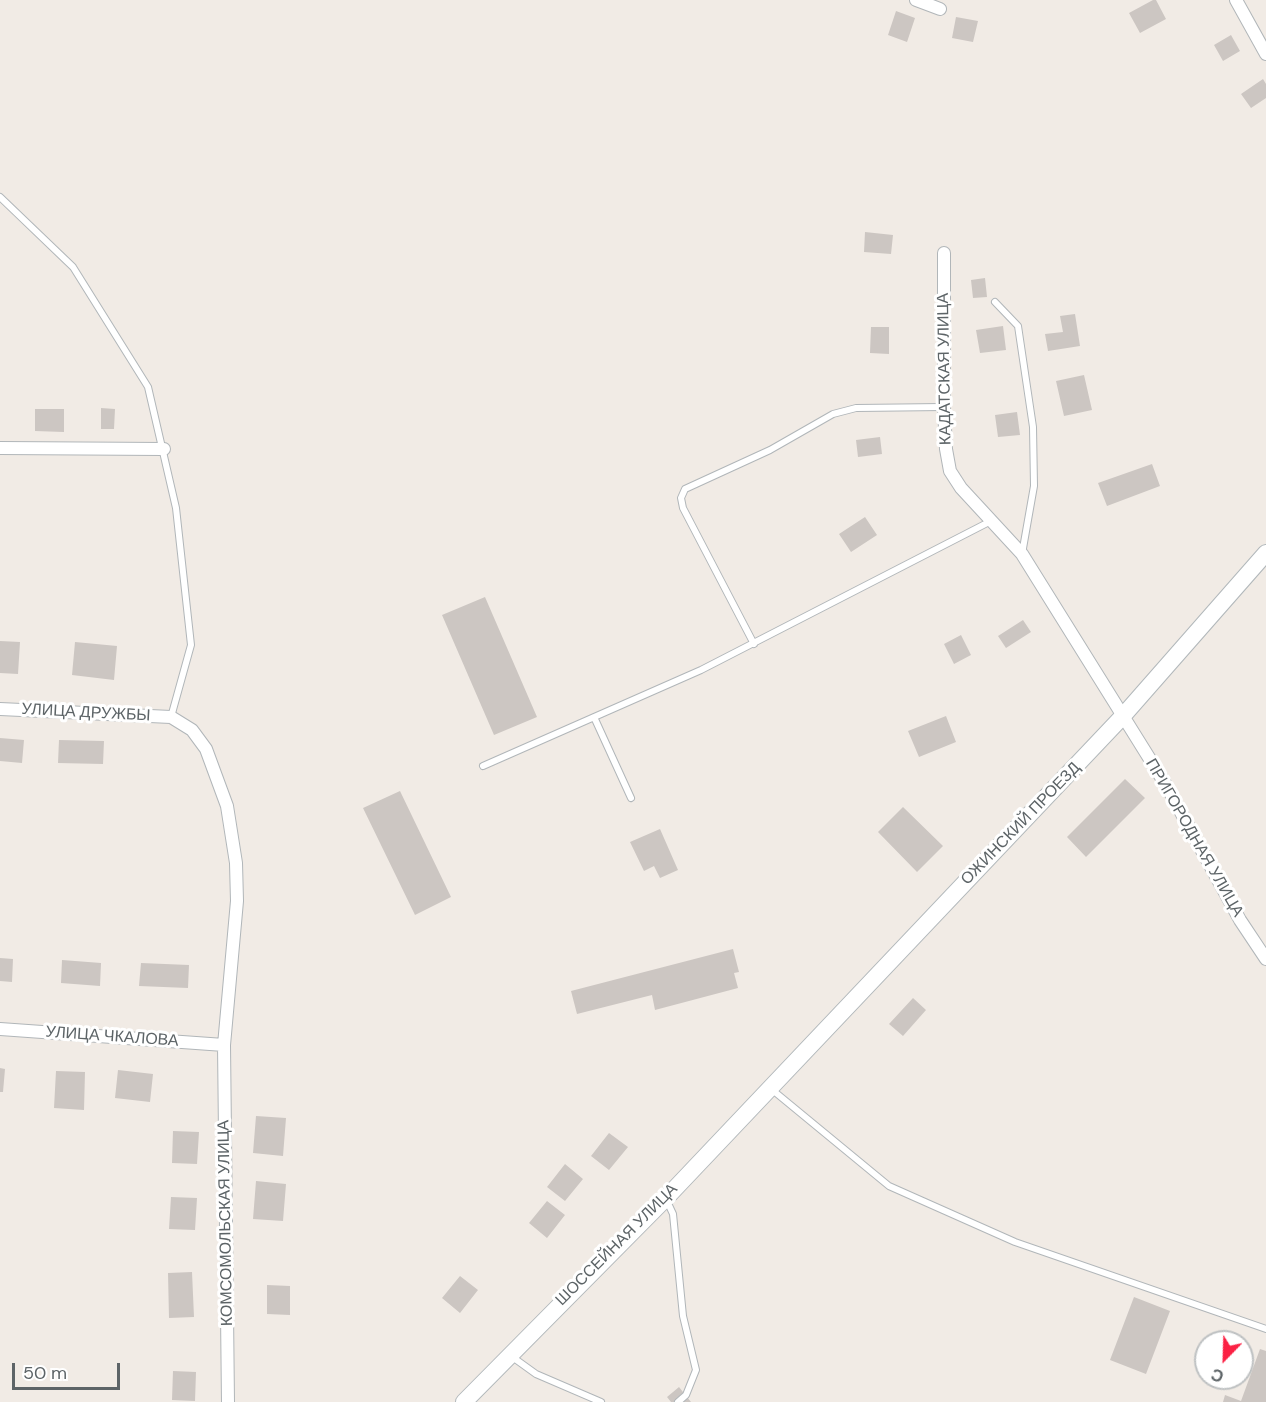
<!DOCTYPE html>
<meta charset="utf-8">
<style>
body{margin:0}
#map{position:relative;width:1266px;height:1402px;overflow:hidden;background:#f1ebe5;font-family:"DM Sans",sans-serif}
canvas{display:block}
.north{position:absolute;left:1194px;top:1330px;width:60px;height:60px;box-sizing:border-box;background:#fff;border:2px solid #bec1c2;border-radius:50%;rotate:203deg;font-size:16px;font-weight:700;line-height:24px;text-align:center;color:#5d6467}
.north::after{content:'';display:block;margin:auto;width:21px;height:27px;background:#fb2144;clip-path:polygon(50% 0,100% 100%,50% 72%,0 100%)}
.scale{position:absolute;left:12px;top:1363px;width:108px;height:27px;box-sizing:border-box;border:3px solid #5d6467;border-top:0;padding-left:8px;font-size:18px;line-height:21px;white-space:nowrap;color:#5d6467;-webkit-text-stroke:4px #fff;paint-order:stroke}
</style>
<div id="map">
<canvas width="1266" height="1402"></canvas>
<div class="north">С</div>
<div class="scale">50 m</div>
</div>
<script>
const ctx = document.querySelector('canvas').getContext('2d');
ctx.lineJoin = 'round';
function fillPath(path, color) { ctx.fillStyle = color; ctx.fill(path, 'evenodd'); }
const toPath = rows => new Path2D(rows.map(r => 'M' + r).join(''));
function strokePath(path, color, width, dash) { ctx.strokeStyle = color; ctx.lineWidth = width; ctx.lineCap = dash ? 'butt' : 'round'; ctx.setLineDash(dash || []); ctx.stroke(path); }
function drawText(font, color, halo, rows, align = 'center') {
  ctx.font = font + ' "DM Sans",sans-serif'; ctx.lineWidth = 6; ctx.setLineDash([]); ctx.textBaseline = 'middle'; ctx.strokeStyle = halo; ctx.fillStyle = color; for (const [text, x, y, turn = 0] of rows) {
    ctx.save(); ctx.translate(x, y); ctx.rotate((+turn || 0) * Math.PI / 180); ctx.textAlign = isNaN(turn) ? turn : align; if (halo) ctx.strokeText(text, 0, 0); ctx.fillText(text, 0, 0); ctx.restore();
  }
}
fillPath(toPath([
 [1153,0,1156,0,1166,19,1140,33,1129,13],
 [896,11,915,18,907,42,888,35],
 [956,17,978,21,973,42,952,38],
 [1231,35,1240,51,1223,61,1214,45],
 [1263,79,1266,84,1266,98,1251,108,1241,94],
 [865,232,893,235,891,254,864,252],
 [985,278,987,297,973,298,971,280],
 [1075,314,1080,346,1048,351,1045,334,1063,332,1060,316],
 [1003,326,1006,350,980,353,976,330],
 [871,327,889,327,889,354,870,353],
 [1084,375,1092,410,1064,416,1056,381],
 [101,408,115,409,114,429,101,429],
 [35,409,64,409,64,432,35,431],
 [1017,412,1020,435,998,437,995,415],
 [880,437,882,454,858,457,856,440],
 [1152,464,1160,486,1107,506,1098,483],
 [865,517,877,535,851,552,839,534],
 [485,597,537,717,494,735,442,615],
 [1023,620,1031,632,1006,648,998,636],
 [961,635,971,655,954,664,944,644],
 [0,641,20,642,18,674,0,673],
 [75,642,117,646,114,680,72,675],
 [946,716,956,742,919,757,908,731],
 [0,738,24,740,22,763,0,761],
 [59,740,104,741,103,764,58,763],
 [1125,779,1145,798,1086,857,1067,837],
 [400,791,451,897,415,915,363,808],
 [903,807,943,846,917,872,878,832],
 [660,829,678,870,660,878,654,866,644,871,630,842],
 [733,949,739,972,734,973,738,988,655,1010,652,995,577,1014,571,991],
 [0,958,13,959,12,982,0,981],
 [62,960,101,963,100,986,61,983],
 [141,963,189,965,188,988,139,986],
 [913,998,926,1010,903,1036,889,1024],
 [0,1068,5,1069,3,1092,0,1092],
 [118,1070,153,1074,150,1102,115,1098],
 [56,1071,85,1072,84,1110,54,1108],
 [256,1116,286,1118,283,1156,253,1153],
 [173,1131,199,1132,197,1164,172,1163],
 [609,1133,628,1147,609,1170,591,1156],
 [565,1164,583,1179,565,1201,547,1187],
 [256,1181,286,1184,283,1221,253,1219],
 [171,1197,197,1198,195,1230,169,1229],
 [547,1201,565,1215,547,1238,529,1223],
 [192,1272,194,1317,169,1318,168,1273],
 [460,1276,478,1290,460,1313,442,1298],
 [267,1285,290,1286,290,1315,267,1314],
 [1134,1297,1170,1311,1146,1374,1110,1360],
 [1260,1349,1266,1351,1266,1402,1223,1402,1225,1395,1241,1401],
 [173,1371,196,1372,195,1401,172,1400],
 [679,1387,691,1402,671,1402,667,1397]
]), '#ccc6c2');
const service = toPath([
 [0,197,73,267,148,387,176,508,191,645,171,717],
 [995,302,1018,326,1033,427,1034,486,1022,554],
 [754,644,683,508,681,498,685,489,770,450,833,414,856,408,943,407],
 [594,717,631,798],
 [483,766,701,670,991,521],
 [770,1088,889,1186,1015,1242,1266,1329],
 [666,1199,673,1214,683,1316,696,1370,686,1395,678,1402],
 [511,1356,536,1374,601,1402]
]);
const minor = toPath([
 [916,0,940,9],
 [1236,0,1266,54],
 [944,253,944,407,946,449,950,471,961,488,1022,554,1166,785,1240,920,1266,959],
 [0,448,164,449],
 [0,709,171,717,192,730,206,749,227,806,236,863,237,901,224,1045,228,1402],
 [0,1029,224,1045]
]);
const secondary = toPath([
 [464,1402,666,1198,1122,717,1266,553]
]);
strokePath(service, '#b1b6b9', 8);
strokePath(minor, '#b1b6b9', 14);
strokePath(secondary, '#b2b8bb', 18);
strokePath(service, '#fff', 6);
strokePath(minor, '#fff', 12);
strokePath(secondary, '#fff', 16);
drawText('16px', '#5d6467', '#fff', [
 ["КАДАТСКАЯ УЛИЦА",945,369,-91],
 ["УЛИЦА ДРУЖБЫ",86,713,3],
 ["ОЖИНСКИЙ ПРОЕЗД",1021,824,-46],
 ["ПРИГОРОДНАЯ УЛИЦА",1194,838,60],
 ["УЛИЦА ЧКАЛОВА",112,1037,4],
 ["КОМСОМОЛЬСКАЯ УЛИЦА",226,1223,-91],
 ["ШОССЕЙНАЯ УЛИЦА",617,1245,-45]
]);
</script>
